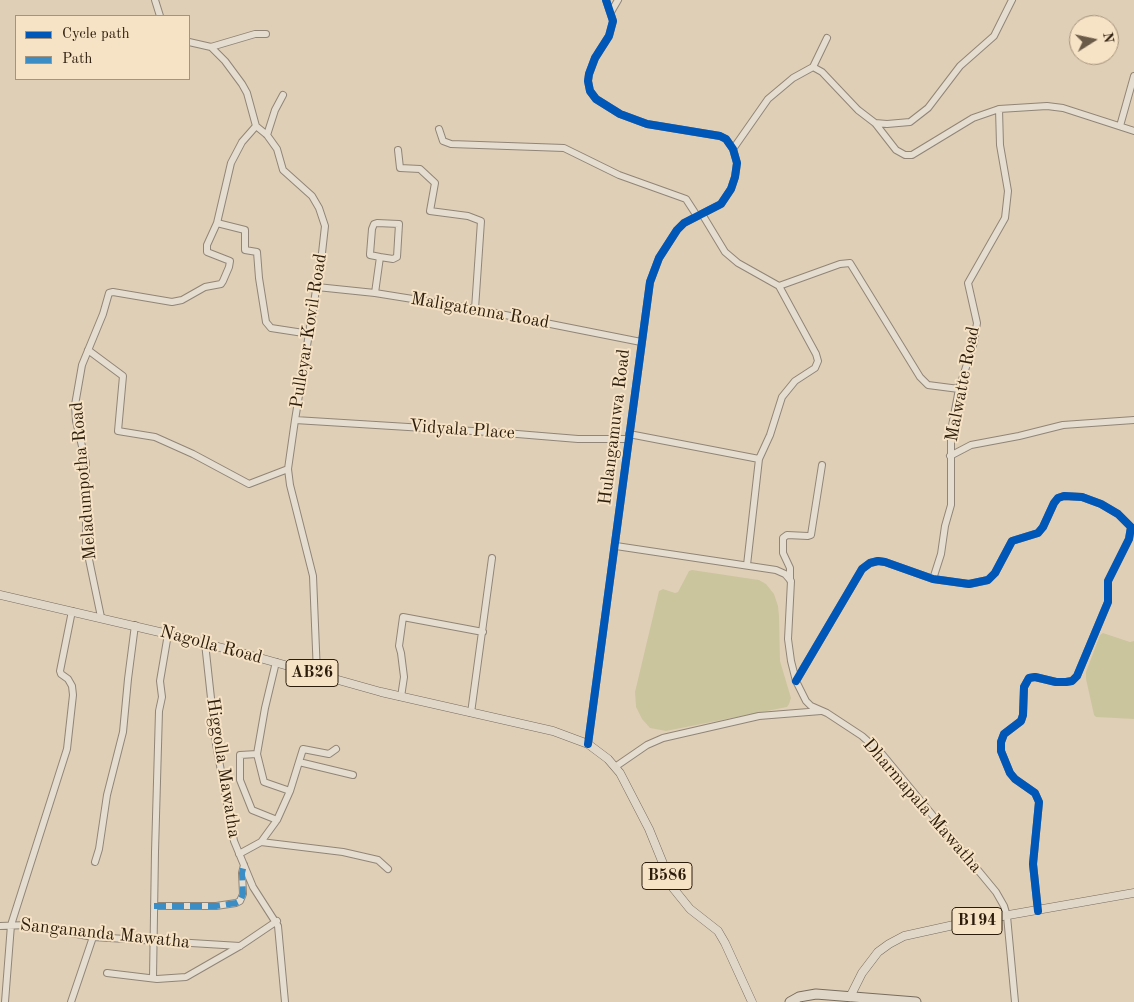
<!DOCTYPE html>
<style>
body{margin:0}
#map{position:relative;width:1134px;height:1002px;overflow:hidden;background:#e0cfb7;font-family:"Old Standard TT",serif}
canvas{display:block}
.legend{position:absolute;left:15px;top:15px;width:175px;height:65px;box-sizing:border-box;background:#f6e2c5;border:1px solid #a5937b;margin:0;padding:6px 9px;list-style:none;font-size:15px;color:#2b1c0c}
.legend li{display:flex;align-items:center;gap:10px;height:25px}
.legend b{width:25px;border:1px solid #a5937b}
.north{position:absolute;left:1069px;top:15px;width:50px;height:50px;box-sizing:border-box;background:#f6e2c5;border:1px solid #a5937b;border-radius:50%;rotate:80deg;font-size:14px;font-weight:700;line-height:20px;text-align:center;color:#2b1c0c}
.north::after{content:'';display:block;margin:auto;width:18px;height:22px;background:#6a5b48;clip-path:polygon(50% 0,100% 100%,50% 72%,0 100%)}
</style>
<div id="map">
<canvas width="1134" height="1002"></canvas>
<ul class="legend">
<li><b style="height:6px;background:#0057b8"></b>Cycle path</li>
<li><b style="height:6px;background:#3b8dc6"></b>Path</li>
</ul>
<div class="north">N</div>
</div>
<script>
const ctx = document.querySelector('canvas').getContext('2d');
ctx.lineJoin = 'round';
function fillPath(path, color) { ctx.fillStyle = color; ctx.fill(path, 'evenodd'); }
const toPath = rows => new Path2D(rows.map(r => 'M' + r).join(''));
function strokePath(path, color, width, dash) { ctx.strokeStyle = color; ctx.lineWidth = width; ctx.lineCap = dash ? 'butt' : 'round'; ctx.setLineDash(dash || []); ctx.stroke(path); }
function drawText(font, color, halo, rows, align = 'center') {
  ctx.font = font + ' "Old Standard TT",serif'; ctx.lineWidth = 4; ctx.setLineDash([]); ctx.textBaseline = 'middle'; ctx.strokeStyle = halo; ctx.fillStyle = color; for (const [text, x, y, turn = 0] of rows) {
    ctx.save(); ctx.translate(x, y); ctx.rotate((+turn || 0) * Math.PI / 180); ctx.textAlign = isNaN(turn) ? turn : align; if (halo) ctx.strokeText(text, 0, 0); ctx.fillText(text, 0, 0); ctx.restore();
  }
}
fillPath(toPath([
 [692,570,759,580,766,584,774,594,778,606,779,616,780,661,791,698,789,704,787,707,666,731,650,728,642,719,636,707,635,692,659,591,663,589,675,593,678,592,689,571],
 [1103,633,1130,642,1134,641,1134,719,1096,717,1094,715,1086,679,1086,672,1100,635]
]), '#cbc59d');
const minor = toPath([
 [155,0,160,16],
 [611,12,618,0],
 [189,42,211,47,225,61,242,84,247,93,256,126,267,135,277,149,283,170,312,196,319,208,325,226,322,253,295,420,288,469,290,485,313,576,317,674],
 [211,47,255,34,266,34],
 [813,67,827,38],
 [875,123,887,124,910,122,928,108,960,66,994,36,1012,0],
 [1120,126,1134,76],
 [439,129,443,141,451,144,564,148,619,175,686,199,697,216],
 [267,135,275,110,283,95],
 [733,149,768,99,793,78,813,67,822,72,858,110,875,123,896,150,905,155,912,155,973,118,999,109,1047,106,1063,108,1134,131],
 [398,150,400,168,420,169,435,183,430,211,468,216,481,221,475,309],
 [702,214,725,252,738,263,779,286,816,354,818,361,815,368,795,381,782,397,770,435,759,459,747,565],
 [217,223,245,230,245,250,257,252,259,278,266,322,271,328,310,334],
 [779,286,840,264,850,263,920,377,928,385,959,389],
 [317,287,375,293,475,309,641,342],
 [375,293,380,257,370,255,370,254,372,229,374,224,377,223,399,224,397,257,393,259,380,257],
 [88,350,123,376,118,431,155,437,193,454,249,484,288,469],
 [295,420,505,433,578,439,629,439],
 [629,434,759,459],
 [950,456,971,445,1019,436,1063,425,1134,420],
 [616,546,776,570,785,574,791,581,788,639,791,661,796,681,806,701,811,706,827,713,862,736,882,754,996,892,1004,906,1007,916,1015,1002],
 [933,579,941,554,945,526,951,505,951,431,959,389,974,342,977,323,968,283,1005,218,1008,191,1000,145,999,109],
 [790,580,790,568,783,553,783,538,787,535,808,536,811,535,822,465],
 [101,617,86,545,86,463,76,421,75,405,82,365,103,314,109,293,113,292,172,302,182,300,205,287,221,284,223,281,229,267,230,261,207,252,207,245,217,223,231,163,242,142,256,126],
 [205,643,216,744,234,841,253,887,278,926,285,1002],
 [276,662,265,708,257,754,264,782,290,791,303,749,329,754,336,749],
 [796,681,862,569,870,563,878,561,885,562,933,579,969,584,988,580,995,573,1012,541,1038,533,1043,527,1054,503,1058,498,1064,496,1082,497,1101,504,1118,514,1131,527,1129,539,1108,581,1108,602,1077,676,1072,681,1066,682,1056,682,1035,677,1029,678,1024,687,1023,715,1021,721,1004,734,1001,742,1001,751,1010,773,1015,779,1035,793,1039,802,1033,864,1038,911],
 [401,697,404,677,401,653,399,646,403,617,483,632],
 [471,713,492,558],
 [588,744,650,282,659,258,677,230,684,223,721,204,731,189,735,177,737,163,733,149,726,139,720,136,647,124,620,114,596,99,590,91,588,81,589,74,595,58,609,36,613,21,606,0],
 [257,754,240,755,240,780,252,810,277,820,290,791],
 [299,762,353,775],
 [615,767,647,745,663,738,759,716,821,711],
 [261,842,343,852,378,860,388,869],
 [239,854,261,842,277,820],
 [95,862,99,849,107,795,123,732,128,679,135,625],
 [154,906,216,906,236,903,240,901,243,894,242,873,244,865],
 [0,926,28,925,93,937,240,946],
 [107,973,157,979,186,977,240,946,277,921],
 [153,978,155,852,159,711,162,697,160,681,168,634],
 [5,1002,11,925,67,749,73,695,72,686,68,679,61,674,60,671,72,611],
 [71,1002,93,937]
]);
const major = toPath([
 [0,595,168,634,242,653,381,692,553,731,588,744,608,759,620,773,649,829,673,888,690,909,718,931,725,943,752,1002],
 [850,997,862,973,878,952,889,944,904,936,963,923,1134,893]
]);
const highway = toPath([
 [790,1002,799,997,816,994,916,1002]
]);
strokePath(minor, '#908576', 8);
strokePath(major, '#776d5e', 9);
strokePath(highway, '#776d5e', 11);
strokePath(minor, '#e5ddd0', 6);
strokePath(major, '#e1d7c9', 8);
strokePath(highway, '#e1d7c9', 9);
strokePath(toPath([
 [154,906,216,906,236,903,240,901,243,894,242,873,244,865]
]), '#3b8dc6', 6, [12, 6]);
strokePath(toPath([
 [796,681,862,569,870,563,878,561,885,562,933,579,969,584,988,580,995,573,1012,541,1038,533,1043,527,1054,503,1058,498,1064,496,1082,497,1101,504,1118,514,1131,527,1129,539,1108,581,1108,602,1077,676,1072,681,1066,682,1056,682,1035,677,1029,678,1024,687,1023,715,1021,721,1004,734,1001,742,1001,751,1010,773,1015,779,1035,793,1039,802,1033,864,1038,911],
 [588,744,650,282,659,258,677,230,684,223,721,204,731,189,735,177,737,163,733,149,726,139,720,136,647,124,620,114,596,99,590,91,588,81,589,74,595,58,609,36,613,21,606,0]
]), '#0057b8', 8);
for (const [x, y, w] of [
 [312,673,52],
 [667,876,50],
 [977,921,50]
]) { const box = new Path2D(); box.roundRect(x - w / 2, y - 13.5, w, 27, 4); ctx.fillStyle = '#f6e2c5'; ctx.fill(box); strokePath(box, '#2b1c0c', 1); }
drawText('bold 16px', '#2b1c0c', null, [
 ["AB26",312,673],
 ["B586",667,876],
 ["B194",977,921]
]);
drawText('18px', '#2b1c0c', '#f6e2c5', [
 ["Maligatenna Road",480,311,10],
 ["Pulleyar Kovil Road",309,331,-81],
 ["Malwatte Road",963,384,-79],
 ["Hulangamuwa Road",615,427,-83],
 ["Vidyala Place",462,430,4],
 ["Meladumpotha Road",84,481,-95],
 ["Nagolla Road",211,645,15],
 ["Higgolla Mawatha",223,768,81],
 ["Dharmapala Mawatha",922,806,49],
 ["Sangananda Mawatha",105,934,6]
]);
</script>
